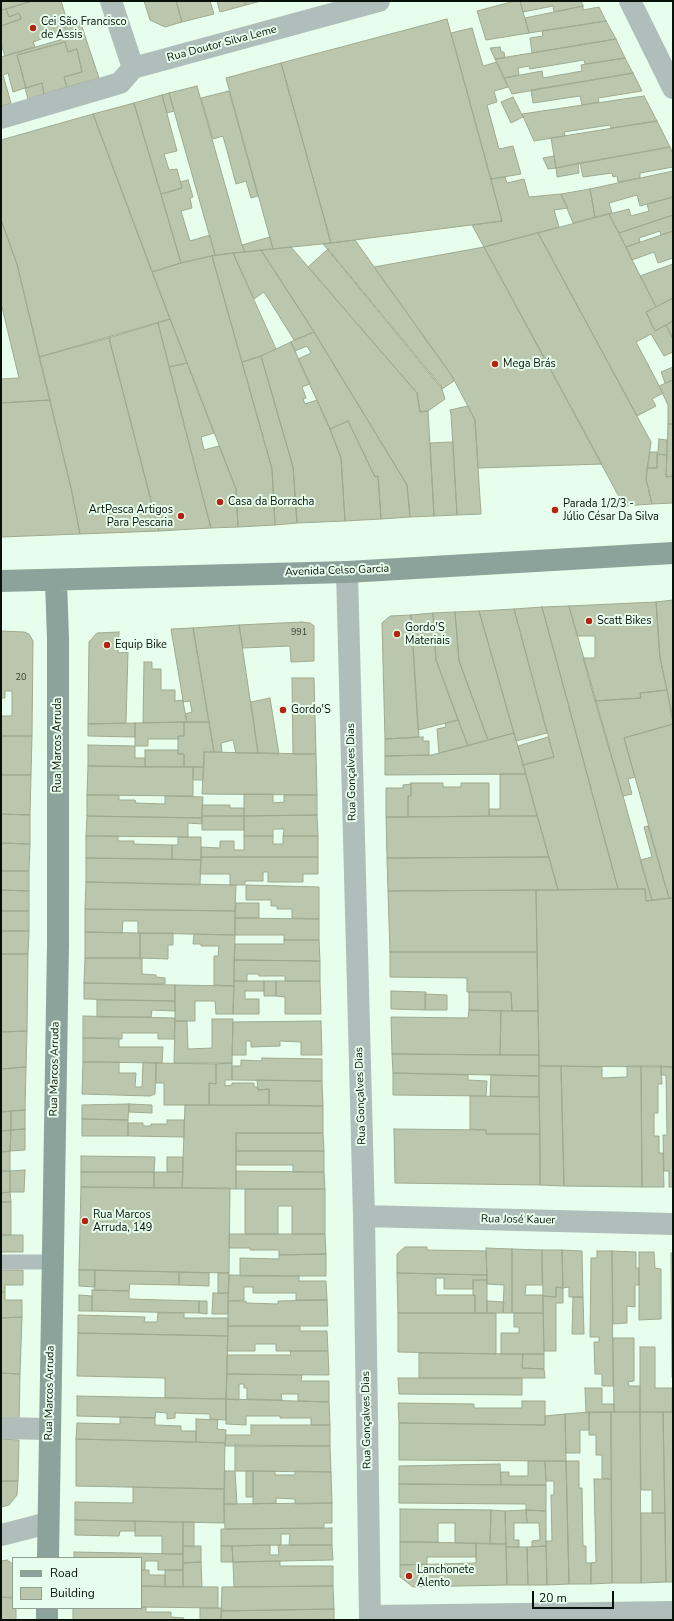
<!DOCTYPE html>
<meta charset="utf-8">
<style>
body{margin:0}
#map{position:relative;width:674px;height:1621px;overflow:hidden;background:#e8feec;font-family:"Nunito Sans",sans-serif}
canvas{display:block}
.frame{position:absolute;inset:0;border:2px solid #08110a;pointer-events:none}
.legend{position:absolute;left:12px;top:1557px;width:130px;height:52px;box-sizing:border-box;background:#e8feec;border:1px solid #8e9f92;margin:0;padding:5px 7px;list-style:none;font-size:12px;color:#08110a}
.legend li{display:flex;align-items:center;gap:8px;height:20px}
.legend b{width:20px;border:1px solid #8e9f92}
.scale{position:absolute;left:532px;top:1591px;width:82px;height:18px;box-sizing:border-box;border:2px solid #08110a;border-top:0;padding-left:5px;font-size:12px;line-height:14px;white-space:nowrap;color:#08110a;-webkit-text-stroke:3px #e8feec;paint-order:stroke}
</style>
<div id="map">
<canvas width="674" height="1621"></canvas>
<div class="frame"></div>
<ul class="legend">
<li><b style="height:5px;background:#8ca39c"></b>Road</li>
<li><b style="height:11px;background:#bbc7ac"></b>Building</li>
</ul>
<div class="scale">20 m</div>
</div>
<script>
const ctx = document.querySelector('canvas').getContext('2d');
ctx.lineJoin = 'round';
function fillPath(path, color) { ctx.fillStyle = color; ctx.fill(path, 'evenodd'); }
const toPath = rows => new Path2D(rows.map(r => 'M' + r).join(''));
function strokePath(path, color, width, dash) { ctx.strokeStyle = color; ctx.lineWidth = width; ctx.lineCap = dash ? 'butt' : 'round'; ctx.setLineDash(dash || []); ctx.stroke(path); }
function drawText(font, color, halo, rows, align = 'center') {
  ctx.font = font + ' "Nunito Sans",sans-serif'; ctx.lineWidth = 4; ctx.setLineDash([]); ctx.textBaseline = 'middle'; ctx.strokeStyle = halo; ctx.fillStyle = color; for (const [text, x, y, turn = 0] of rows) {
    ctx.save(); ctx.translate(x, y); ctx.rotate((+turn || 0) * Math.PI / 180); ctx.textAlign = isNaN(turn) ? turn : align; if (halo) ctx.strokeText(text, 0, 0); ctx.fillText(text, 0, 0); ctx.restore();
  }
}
const building = toPath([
 [1,1,32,1,2,10,1,1],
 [32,1,61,1,66,17,62,18,66,30,33,42,35,47,5,56,1,44,1,26,21,19,19,13,9,17,6,9,32,1],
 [144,1,176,1,182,22,165,27,150,20,144,1],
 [176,1,210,1,214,14,182,22,176,1],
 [217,1,244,1,246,5,220,12,217,1],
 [244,1,261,1,246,5,244,1],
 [515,1,520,1,529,33,486,40,477,11,515,1],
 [520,1,581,1,583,6,554,12,553,6,523,12,520,1],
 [583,6,583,10,599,7,606,21,529,33,525,18,583,6],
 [6,9,9,17,19,13,21,19,1,26,1,10,6,9],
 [447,19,502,221,331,243,281,63,447,19],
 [606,21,616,39,532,53,530,38,543,36,542,31,606,21],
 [81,22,84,33,64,39,63,32,66,30,65,27,81,22],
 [472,28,483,66,497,62,508,87,494,91,497,102,487,105,499,149,513,146,521,174,491,179,451,33,472,28],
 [84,33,99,78,67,87,64,77,82,72,77,49,68,52,65,42,17,55,26,88,42,83,44,94,28,99,25,88,13,92,8,73,3,75,11,103,2,106,1,101,1,57,84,33],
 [616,39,625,58,585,64,584,60,530,69,529,66,518,68,519,75,504,78,495,59,616,39],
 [65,42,68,52,77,49,82,72,64,77,67,87,44,94,42,83,26,88,17,55,65,42],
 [500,47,501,52,504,52,505,58,495,59,490,48,500,47],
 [625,58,633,73,512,94,504,78,542,71,543,78,582,71,581,65,625,58],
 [281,63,331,243,273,249,226,78,281,63],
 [633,73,642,91,598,98,599,102,582,105,580,96,533,103,531,90,633,73],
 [197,86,242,245,245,252,215,255,174,111,169,93,197,86],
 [229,91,258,196,251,198,246,181,236,184,223,136,213,139,201,98,229,91],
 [169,93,174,111,167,113,162,95,169,93],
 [162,95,177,151,164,154,169,170,177,169,182,188,161,194,134,103,162,95],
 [644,96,657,121,611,128,610,125,564,132,565,136,534,141,522,114,644,96],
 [513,97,523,117,511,123,501,102,513,97],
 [134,103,181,263,152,272,93,114,134,103],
 [93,114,170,319,39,357,17,264,1,220,1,140,93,114],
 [657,121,670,147,556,168,551,138,657,121],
 [670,147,673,154,673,167,640,173,640,178,618,182,617,176,613,177,612,173,583,177,580,163,670,147],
 [554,156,556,168,548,169,543,158,554,156],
 [578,163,579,173,557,177,556,168,578,163],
 [673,171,673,197,640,206,637,195,609,203,612,213,595,217,590,189,673,171],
 [505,177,507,183,524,179,529,197,561,194,568,208,554,210,559,227,484,247,472,225,502,221,491,179,505,177],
 [188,180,193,197,190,198,192,208,181,211,190,241,210,235,215,255,181,263,161,194,182,188,180,182,188,180],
 [590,189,595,217,573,223,561,194,590,189],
 [673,197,673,215,619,233,609,214,629,209,631,216,649,211,647,204,673,197],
 [609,214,656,307,646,312,655,331,666,325,673,339,673,352,664,356,651,334,636,342,663,393,652,399,656,406,637,416,538,233,609,214],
 [673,215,673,231,661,235,660,231,639,238,640,242,626,247,619,233,673,215],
 [1,220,17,264,50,400,1,403,1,379,19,378,1,303,1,220],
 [673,231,673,258,658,263,654,252,632,260,626,247,673,231],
 [538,233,651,442,646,479,652,504,624,506,484,247,538,233],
 [270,237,273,249,245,252,242,245,270,237],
 [355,240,452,376,454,381,442,389,323,244,355,240],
 [291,247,417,393,420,412,428,411,434,516,410,517,407,485,314,332,261,250,291,247],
 [484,247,494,265,602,464,478,468,475,420,452,376,374,267,484,247],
 [328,249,441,386,445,399,428,411,420,412,417,393,308,267,328,249],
 [261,250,314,332,294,340,264,292,254,299,233,253,261,250],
 [233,253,276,349,261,356,242,362,212,256,233,253],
 [212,256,272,469,275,525,238,527,236,489,152,272,181,263,212,256],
 [673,264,673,298,656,307,640,276,673,264],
 [673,298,673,321,655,331,646,312,673,298],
 [170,319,187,363,169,367,158,323,170,319],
 [673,321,673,339,666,325,673,321],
 [158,323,206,509,211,528,159,531,109,338,158,323],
 [314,332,407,485,410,517,381,519,378,476,375,477,348,421,330,429,298,359,311,353,307,346,295,351,291,342,314,332],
 [109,338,150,497,159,531,80,534,71,488,39,357,109,338],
 [291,342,310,384,302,387,306,398,303,399,305,404,317,400,330,429,341,458,345,521,297,523,293,467,261,356,291,342],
 [261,356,293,467,297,523,275,525,272,469,242,362,261,356],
 [187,363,214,433,201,437,204,450,219,446,236,489,238,527,211,528,169,367,187,363],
 [673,367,673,380,665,383,661,372,673,367],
 [673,380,673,424,668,424,668,405,659,386,673,380],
 [50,400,71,488,80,534,1,537,1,403,50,400],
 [468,406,475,420,481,514,457,515,451,414,450,410,468,406],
 [348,421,375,477,378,476,381,519,345,521,341,458,330,429,348,421],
 [668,424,673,424,673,476,666,477,668,424],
 [659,439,667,440,667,455,657,454,657,468,647,468,650,452,658,452,659,439],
 [453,442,457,515,434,516,430,443,453,442],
 [657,454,667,455,666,477,673,476,673,503,652,504,646,479,647,468,657,468,657,454],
 [673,600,673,718,660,658,656,602,673,600],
 [656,602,660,658,667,690,640,693,641,698,595,701,583,658,595,658,595,636,577,636,569,606,656,602],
 [569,606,623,796,652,900,646,901,645,889,618,889,542,607,569,606],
 [542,607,618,889,558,890,523,765,554,757,514,609,542,607],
 [514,609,547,733,516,741,479,611,514,609],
 [479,611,514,733,488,740,459,661,455,612,479,611],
 [455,612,459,661,488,740,468,746,436,660,433,613,455,612],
 [433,613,436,660,458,720,418,730,411,615,433,613],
 [411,615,419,737,385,739,382,623,390,616,411,615],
 [302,622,310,623,314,626,314,661,291,662,290,646,243,648,239,625,302,622],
 [239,625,258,753,236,753,233,740,221,743,222,752,214,752,193,628,239,625],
 [193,628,209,722,187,722,185,714,192,712,190,701,183,702,183,700,171,629,193,628],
 [1,631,24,632,29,634,33,641,32,736,1,736,1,716,12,716,12,691,5,691,5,698,1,698,1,631],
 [119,632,118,653,128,652,126,723,88,724,89,642,97,633,119,632],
 [144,662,152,662,152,669,161,669,161,690,175,690,175,701,183,700,183,702,187,722,143,723,144,662],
 [292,678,314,678,316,754,293,754,292,678],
 [667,690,673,724,624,738,635,777,628,779,632,794,623,796,595,701,641,698,640,693,667,690],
 [270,698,279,754,258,753,251,702,270,698],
 [458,720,468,746,439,753,437,729,446,727,445,723,458,720],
 [184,722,209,722,214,752,204,752,204,767,184,767,184,754,178,754,178,736,184,736,184,722],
 [184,722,184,736,178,736,179,739,148,739,148,746,135,746,135,723,184,722],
 [135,723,135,737,88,736,88,724,135,723],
 [673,724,673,898,669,898,624,738,673,724],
 [514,733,526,774,385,775,385,756,432,755,514,733],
 [1,736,32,736,31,775,1,775,1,736],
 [423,737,423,741,429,741,429,755,385,756,385,739,423,737],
 [548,737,554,757,523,765,518,746,548,737],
 [88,745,135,746,135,758,145,758,145,767,88,766,88,745],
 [145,750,178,750,178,754,184,754,184,767,145,767,145,750],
 [204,752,316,754,317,795,202,794,204,752],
 [88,766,193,767,193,796,87,795,88,766],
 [193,767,204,767,203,780,193,780,193,767],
 [500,774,526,774,537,816,489,816,489,809,500,809,500,774],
 [1,775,31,775,30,815,1,814,1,775],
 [411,783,443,783,443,787,461,787,461,783,489,783,489,816,408,817,408,796,411,796,411,783],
 [411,784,411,796,408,796,408,817,386,817,386,788,403,788,403,785,411,784],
 [244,794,273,794,273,803,284,802,284,795,317,795,317,815,244,816,244,794],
 [87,795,119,795,119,800,135,800,136,803,165,804,165,796,203,797,202,818,87,816,87,795],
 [202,805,230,805,230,808,244,808,244,816,202,816,202,805],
 [1,814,30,815,30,844,1,843,1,814],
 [317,815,318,836,283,836,284,829,273,829,273,836,244,836,244,816,317,815],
 [87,816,202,818,202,824,188,823,188,837,86,836,87,816],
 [202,816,244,816,244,830,202,830,202,816],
 [537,816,549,857,387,858,386,817,537,816],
 [648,826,669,898,652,900,640,860,652,857,644,827,648,826],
 [86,836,118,836,118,841,134,841,134,844,172,845,172,859,86,858,86,836],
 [244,836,273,836,273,844,283,844,283,836,318,836,318,857,201,857,201,847,220,848,220,841,234,841,234,850,244,850,244,836],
 [178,837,201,837,201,860,172,859,172,845,178,845,178,837],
 [1,843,30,844,29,871,1,871,1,843],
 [201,857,318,857,318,874,303,874,303,882,268,882,268,872,263,872,263,881,245,881,245,885,230,885,230,874,200,874,201,857],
 [549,857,558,890,388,891,387,858,549,857],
 [86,858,201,860,200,885,86,882,86,858],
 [1,871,29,871,29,891,1,890,1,871],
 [86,882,236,885,235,911,85,909,86,882],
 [246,885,319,887,319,919,292,918,292,909,277,909,277,906,271,906,271,900,246,900,246,885],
 [645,889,646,901,673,898,673,1067,539,1066,536,890,645,889],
 [1,890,29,891,29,911,1,911,1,890],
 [536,890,537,952,390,952,388,891,536,890],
 [236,903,259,903,259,918,235,918,236,903],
 [85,909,235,911,235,935,138,933,138,921,123,921,122,933,85,932,85,909],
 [1,911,29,911,29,931,1,931,1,911],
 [235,918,319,919,319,940,284,940,284,935,235,935,235,918],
 [1,931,29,931,28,954,1,954,1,931],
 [85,932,140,933,140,958,85,958,85,932],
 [140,933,173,933,173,945,168,945,168,959,140,958,140,933],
 [194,934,235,935,234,986,214,985,214,956,218,956,219,946,201,946,201,944,193,944,194,934],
 [284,940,319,940,320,961,234,960,235,944,284,944,284,940],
 [390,952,537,952,538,1011,512,1011,511,992,467,992,467,978,390,977,390,952],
 [1,954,28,954,27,1031,1,1032,1,954],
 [85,958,142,958,142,974,156,975,156,977,165,978,165,984,84,983,85,958],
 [234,960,320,961,320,981,285,981,285,976,259,976,259,974,247,974,247,981,234,981,234,960],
 [234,981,264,981,264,991,245,991,245,999,259,999,259,1014,233,1014,234,981],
 [264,981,276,981,276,996,264,996,264,981],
 [276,981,320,981,321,1014,285,1014,285,997,276,996,276,981],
 [84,983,175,985,175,1001,84,999,84,983],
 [175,985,234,986,233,1014,216,1014,215,1001,195,1001,195,1021,175,1021,175,985],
 [391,991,426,992,425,1010,391,1009,391,991],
 [469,992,511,992,512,1011,469,1010,469,992],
 [425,994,447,995,447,1010,425,1010,425,994],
 [97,1000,175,1001,175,1011,152,1010,151,1017,97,1017,97,1000],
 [469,1010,501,1011,500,1055,392,1054,391,1017,468,1018,469,1010],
 [501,1011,538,1011,539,1055,500,1055,501,1011],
 [83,1016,175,1018,174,1039,158,1039,158,1033,122,1033,122,1039,83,1038,83,1016],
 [212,1019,233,1019,232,1063,174,1063,175,1021,187,1021,188,1049,212,1048,212,1019],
 [321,1021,322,1055,301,1055,301,1042,280,1041,280,1046,251,1047,251,1041,246,1041,246,1055,232,1055,233,1022,321,1021],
 [27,1031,26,1067,1,1069,1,1032,27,1031],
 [83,1038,119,1038,119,1047,163,1047,162,1063,83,1062,83,1038],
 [392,1054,539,1055,539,1076,393,1073,392,1054],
 [262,1058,322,1059,322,1081,232,1080,232,1066,241,1066,241,1060,262,1061,262,1058],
 [83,1062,119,1062,119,1073,136,1073,135,1087,142,1087,143,1062,156,1063,155,1094,150,1096,82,1094,83,1062],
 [156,1063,216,1064,216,1084,209,1083,209,1105,164,1105,164,1083,156,1083,156,1063],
 [232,1063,232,1080,225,1080,225,1086,232,1085,232,1083,254,1083,254,1087,257,1087,258,1090,269,1089,269,1105,209,1105,209,1083,216,1084,216,1064,232,1063],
 [539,1066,561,1066,564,1186,540,1185,539,1066],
 [561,1066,602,1067,602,1078,627,1077,627,1066,641,1066,642,1187,564,1186,561,1066],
 [641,1066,661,1066,662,1084,658,1084,658,1113,654,1113,654,1136,659,1136,659,1153,663,1153,664,1187,642,1187,641,1066],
 [661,1066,673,1067,673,1187,669,1187,669,1171,664,1171,663,1135,667,1135,666,1075,661,1075,661,1066],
 [26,1067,25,1110,1,1112,1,1069,26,1067],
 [393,1073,468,1075,468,1080,487,1081,486,1096,393,1095,393,1073],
 [491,1075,539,1076,539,1097,490,1096,491,1075],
 [257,1080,322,1081,323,1106,269,1105,269,1089,258,1090,257,1080],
 [470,1096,539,1097,540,1134,486,1134,486,1130,470,1129,470,1096],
 [129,1104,128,1120,82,1119,82,1105,129,1104],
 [129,1104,152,1105,152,1113,129,1112,129,1104],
 [185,1105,323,1106,323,1133,236,1133,236,1189,182,1188,185,1105],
 [25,1110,25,1129,11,1130,11,1111,25,1110],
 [11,1111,11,1130,1,1131,1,1112,11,1111],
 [82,1119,128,1120,128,1136,82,1136,82,1119],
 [167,1120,184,1120,184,1137,128,1136,128,1123,143,1123,143,1126,151,1126,151,1124,167,1124,167,1120],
 [25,1129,25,1150,10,1151,11,1130,25,1129],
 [394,1129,486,1130,486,1134,540,1134,540,1185,395,1183,394,1129],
 [11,1130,10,1151,1,1152,1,1131,11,1130],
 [236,1133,323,1133,324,1151,236,1151,236,1133],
 [10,1151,10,1171,1,1171,1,1152,10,1151],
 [236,1151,324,1151,324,1172,293,1172,293,1165,236,1165,236,1151],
 [81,1156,155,1157,154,1172,81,1172,81,1156],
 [167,1157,183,1157,183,1172,167,1172,167,1157],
 [25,1170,24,1192,10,1192,10,1171,25,1170],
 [1,1171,10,1171,10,1192,1,1193,1,1171],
 [236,1171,324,1172,325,1189,236,1189,236,1171],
 [81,1172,154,1172,154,1188,81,1187,81,1172],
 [154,1172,183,1172,182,1188,154,1188,154,1172],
 [81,1187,230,1188,229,1273,79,1270,81,1187],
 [245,1189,325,1189,325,1234,292,1234,292,1206,278,1206,278,1234,245,1234,245,1189],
 [10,1192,11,1202,1,1202,1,1193,10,1192],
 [1,1202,11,1202,11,1235,1,1235,1,1202],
 [229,1234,325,1234,326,1254,279,1255,279,1250,250,1250,250,1248,229,1248,229,1234],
 [1,1235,23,1235,23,1252,1,1252,1,1255,1,1235],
 [405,1247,427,1247,427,1250,486,1251,487,1275,397,1273,397,1254,405,1247],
 [486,1248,512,1249,512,1313,503,1313,504,1285,487,1284,486,1248],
 [512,1249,542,1250,542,1285,526,1285,525,1295,543,1295,543,1313,512,1313,512,1249],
 [542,1250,562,1250,563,1288,556,1287,556,1297,543,1296,542,1250],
 [562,1250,582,1251,583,1297,569,1297,569,1287,563,1288,562,1250],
 [597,1251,612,1251,613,1386,602,1386,602,1374,595,1374,594,1342,599,1342,599,1337,590,1337,591,1258,597,1258,597,1251],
 [612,1251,636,1252,636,1268,639,1268,639,1285,635,1285,635,1307,627,1306,627,1323,613,1324,612,1251],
 [639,1252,654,1252,655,1268,661,1269,661,1319,639,1320,639,1252],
 [671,1253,673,1253,673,1378,672,1378,671,1253],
 [326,1254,326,1276,240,1276,240,1258,279,1259,279,1255,326,1254],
 [1,1270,23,1270,23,1285,5,1285,5,1292,1,1292,1,1270],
 [79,1270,95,1270,95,1287,79,1286,79,1270],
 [95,1270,179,1272,179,1285,130,1284,129,1291,94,1290,95,1270],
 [179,1272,209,1273,209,1286,179,1285,179,1272],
 [218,1273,229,1273,228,1293,218,1293,218,1273],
 [397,1273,487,1275,487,1280,473,1280,473,1289,444,1289,444,1278,436,1278,436,1295,475,1295,475,1313,398,1313,397,1273],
 [229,1275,299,1276,299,1281,326,1281,327,1300,296,1300,296,1293,253,1293,253,1287,244,1287,244,1300,228,1301,229,1275],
 [473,1280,487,1280,487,1313,475,1313,475,1295,473,1295,473,1280],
 [556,1287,563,1288,563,1303,556,1303,556,1351,544,1351,543,1296,556,1297,556,1287],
 [92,1290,129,1291,129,1299,199,1301,199,1313,92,1311,92,1290],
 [1,1292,5,1292,5,1300,22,1300,22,1317,1,1318,1,1292],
 [213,1293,228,1293,228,1314,212,1314,213,1293],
 [79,1295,92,1296,92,1311,79,1311,79,1295],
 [573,1297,583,1297,584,1334,572,1334,573,1297],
 [327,1300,328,1326,228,1326,228,1301,246,1301,246,1303,278,1304,278,1301,327,1300],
 [199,1301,207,1301,207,1314,199,1313,199,1301],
 [487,1301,504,1302,503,1313,487,1313,487,1301],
 [158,1313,184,1313,184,1318,228,1318,228,1336,78,1333,78,1315,145,1317,144,1322,157,1322,158,1313],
 [398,1313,496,1313,496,1354,398,1352,398,1313],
 [514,1313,543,1313,544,1354,501,1354,501,1333,519,1333,519,1327,514,1327,514,1313],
 [22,1317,20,1374,1,1373,1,1318,22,1317],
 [228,1326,300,1326,300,1331,327,1331,328,1351,276,1351,276,1344,255,1344,255,1351,227,1351,228,1326],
 [78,1333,228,1336,226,1399,165,1398,165,1378,77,1376,78,1333],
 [613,1338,634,1338,634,1381,628,1382,629,1386,640,1386,640,1412,614,1412,613,1338],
 [640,1347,655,1347,655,1388,672,1388,672,1412,640,1412,640,1347],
 [290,1351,328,1351,329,1375,227,1374,227,1355,291,1355,290,1351],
 [419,1353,523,1354,522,1368,544,1369,545,1378,419,1378,419,1353],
 [523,1354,544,1354,544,1369,522,1368,523,1354],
 [1,1373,20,1374,19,1425,1,1424,1,1373],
 [227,1374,302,1375,301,1381,329,1381,329,1402,298,1401,298,1394,281,1394,282,1400,247,1399,247,1388,244,1388,244,1384,239,1384,239,1400,226,1399,227,1374],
 [398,1378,522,1378,522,1395,399,1394,398,1378],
 [585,1388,602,1388,602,1404,614,1404,614,1412,586,1413,585,1388],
 [77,1396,226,1399,226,1420,210,1419,210,1414,175,1413,175,1418,167,1419,167,1413,156,1412,155,1418,77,1416,77,1396],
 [226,1399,329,1402,330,1425,311,1425,311,1418,280,1418,280,1416,246,1416,246,1425,226,1424,226,1399],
 [522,1401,545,1401,545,1425,399,1423,398,1403,474,1404,474,1408,522,1408,522,1401],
 [589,1412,611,1412,611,1479,602,1478,602,1455,596,1455,596,1435,589,1435,589,1412],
 [589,1412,589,1430,580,1430,580,1453,566,1453,565,1414,589,1412],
 [611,1412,640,1412,641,1583,612,1583,611,1412],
 [640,1412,663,1412,665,1513,652,1513,652,1490,641,1490,640,1412],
 [663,1412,673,1412,673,1582,666,1582,663,1412],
 [565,1414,566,1461,399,1460,399,1423,545,1425,545,1416,565,1414],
 [120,1417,155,1418,155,1425,181,1426,181,1431,196,1431,196,1442,76,1439,77,1423,120,1424,120,1417],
 [196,1419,218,1420,217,1429,226,1430,225,1443,196,1442,196,1419],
 [251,1425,330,1425,330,1446,225,1446,226,1435,251,1435,251,1425],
 [1,1439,19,1440,18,1481,1,1481,1,1439],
 [76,1439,225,1443,224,1489,76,1486,76,1439],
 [235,1445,330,1446,331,1472,235,1471,235,1445],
 [528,1461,545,1461,546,1485,501,1485,501,1472,509,1472,509,1476,528,1476,528,1461],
 [545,1461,566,1461,569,1584,547,1585,546,1541,552,1541,551,1495,554,1495,554,1481,546,1481,545,1461],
 [566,1461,579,1461,579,1488,582,1488,583,1546,586,1546,586,1563,591,1563,591,1584,569,1584,566,1461],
 [500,1464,501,1485,399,1484,399,1466,500,1464],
 [225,1471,235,1471,237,1504,224,1504,225,1471],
 [246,1471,253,1471,253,1497,246,1497,246,1471],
 [253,1471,275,1471,275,1475,295,1475,295,1471,331,1472,332,1503,295,1504,295,1499,276,1498,276,1503,253,1504,253,1471],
 [594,1479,611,1479,612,1583,591,1584,591,1563,596,1562,594,1479],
 [1,1481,18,1481,17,1495,9,1505,1,1507,1,1481],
 [399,1484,546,1485,546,1511,526,1510,526,1504,399,1503,399,1484],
 [133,1487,224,1489,224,1523,75,1520,75,1502,133,1503,133,1487],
 [332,1503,332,1523,324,1523,324,1528,225,1529,224,1504,332,1503],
 [400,1509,491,1510,490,1544,455,1543,455,1523,438,1523,438,1542,400,1542,400,1509],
 [491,1510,505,1511,506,1544,490,1544,491,1510],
 [526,1510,546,1511,546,1546,532,1547,532,1541,540,1540,539,1523,527,1523,526,1510],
 [526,1510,527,1523,514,1523,514,1540,519,1540,519,1547,506,1547,505,1511,526,1510],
 [641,1513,665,1513,666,1582,641,1583,641,1513],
 [75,1520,135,1521,135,1531,120,1531,119,1536,75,1535,75,1520],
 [135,1521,183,1522,183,1554,162,1554,162,1536,135,1536,135,1521],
 [183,1522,194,1522,194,1547,183,1546,183,1522],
 [332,1528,332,1545,289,1545,290,1534,281,1534,281,1545,221,1546,221,1529,332,1528],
 [400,1542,476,1543,476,1557,427,1557,427,1564,400,1565,400,1542],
 [476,1543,506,1544,507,1585,413,1587,400,1577,400,1565,476,1563,476,1543],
 [270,1545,270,1555,279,1555,278,1545,332,1545,333,1560,233,1562,232,1546,270,1545],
 [183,1546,201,1546,201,1562,183,1563,183,1546],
 [221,1546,232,1546,233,1562,221,1562,221,1546],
 [546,1546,547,1585,528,1585,527,1547,546,1546],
 [506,1547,527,1547,528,1585,507,1585,506,1547],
 [74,1552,183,1554,183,1570,158,1570,158,1561,145,1561,145,1570,141,1570,141,1558,74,1558,74,1552],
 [7,1560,13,1564,13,1598,1,1597,1,1561,7,1560],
 [280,1561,280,1566,333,1566,333,1586,234,1587,233,1562,280,1561],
 [201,1562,202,1587,183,1587,183,1563,201,1562],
 [141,1570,149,1570,149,1575,165,1575,165,1587,141,1586,141,1570],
 [165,1570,183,1570,183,1587,165,1587,165,1570],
 [141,1586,218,1587,218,1608,141,1607,141,1586],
 [333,1586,334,1609,221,1611,222,1587,333,1586],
 [1,1597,13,1598,13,1608,16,1608,16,1620,1,1620,1,1597],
 [141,1607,146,1607,146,1612,171,1612,171,1617,184,1618,183,1620,73,1620,73,1608,141,1607],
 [200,1608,222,1608,221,1620,200,1620,200,1608],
 [334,1609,334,1620,221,1620,221,1611,334,1609]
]);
fillPath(building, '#bbc7ac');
strokePath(building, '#9eaa8f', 1);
strokePath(toPath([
 [1,1262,52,1262]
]), '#afbeba', 15);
strokePath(toPath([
 [111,1,133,68,379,1],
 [630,1,673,88],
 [1,118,120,83,133,68],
 [347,572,364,1216,370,1620],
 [364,1216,673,1224],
 [1,1428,49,1429],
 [1,1535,48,1523],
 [370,1616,673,1612]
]), '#afbeba', 22);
strokePath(toPath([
 [1,581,347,572,673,553],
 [48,1558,58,943,58,639,56,581],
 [47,1620,47,1608]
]), '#8ca39c', 22);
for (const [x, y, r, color] of [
 [33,28,4,"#b22412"],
 [495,364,4,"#b22412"],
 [220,502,4,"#b22412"],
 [555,510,4,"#b22412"],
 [181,516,4,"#b22412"],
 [589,621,4,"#b22412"],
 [397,634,4,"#b22412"],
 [107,645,4,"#b22412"],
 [283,710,4,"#b22412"],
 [85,1221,4,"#b22412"],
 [409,1576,4,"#b22412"]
]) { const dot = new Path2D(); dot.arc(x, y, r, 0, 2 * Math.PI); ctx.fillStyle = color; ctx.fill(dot); strokePath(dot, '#e8feec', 1.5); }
drawText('9px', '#353e32', null, [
 ["991",299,633],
 ["20",21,678]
]);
drawText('11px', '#08110a', '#e8feec', [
 ["Cei São Francisco",41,22],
 ["de Assis",41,35],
 ["Mega Brás",503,364],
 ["Casa da Borracha",228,502],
 ["Parada 1/2/3 -",563,504],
 ["Júlio César Da Silva",563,517],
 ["ArtPesca Artigos",173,510,"right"],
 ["Para Pescaria",173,523,"right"],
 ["Scatt Bikes",597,621],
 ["Gordo'S",405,628],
 ["Materiais",405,641],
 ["Equip Bike",115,645],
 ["Gordo'S",291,710],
 ["Rua Marcos",93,1215],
 ["Arruda, 149",93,1228],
 ["Lanchonete",417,1570],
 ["Alento",417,1583]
], 'left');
drawText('11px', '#08110a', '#e8feec', [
 ["Rua Doutor Silva Leme",222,44,-15],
 ["Avenida Celso Garcia",337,571,-2],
 ["Rua Marcos Arruda",58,745,-90],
 ["Rua Gonçalves Dias",352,772,-91],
 ["Rua Marcos Arruda",55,1069,-89],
 ["Rua Gonçalves Dias",361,1096,-92],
 ["Rua José Kauer",518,1220,1],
 ["Rua Marcos Arruda",50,1393,-89],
 ["Rua Gonçalves Dias",367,1420,-91]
]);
</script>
